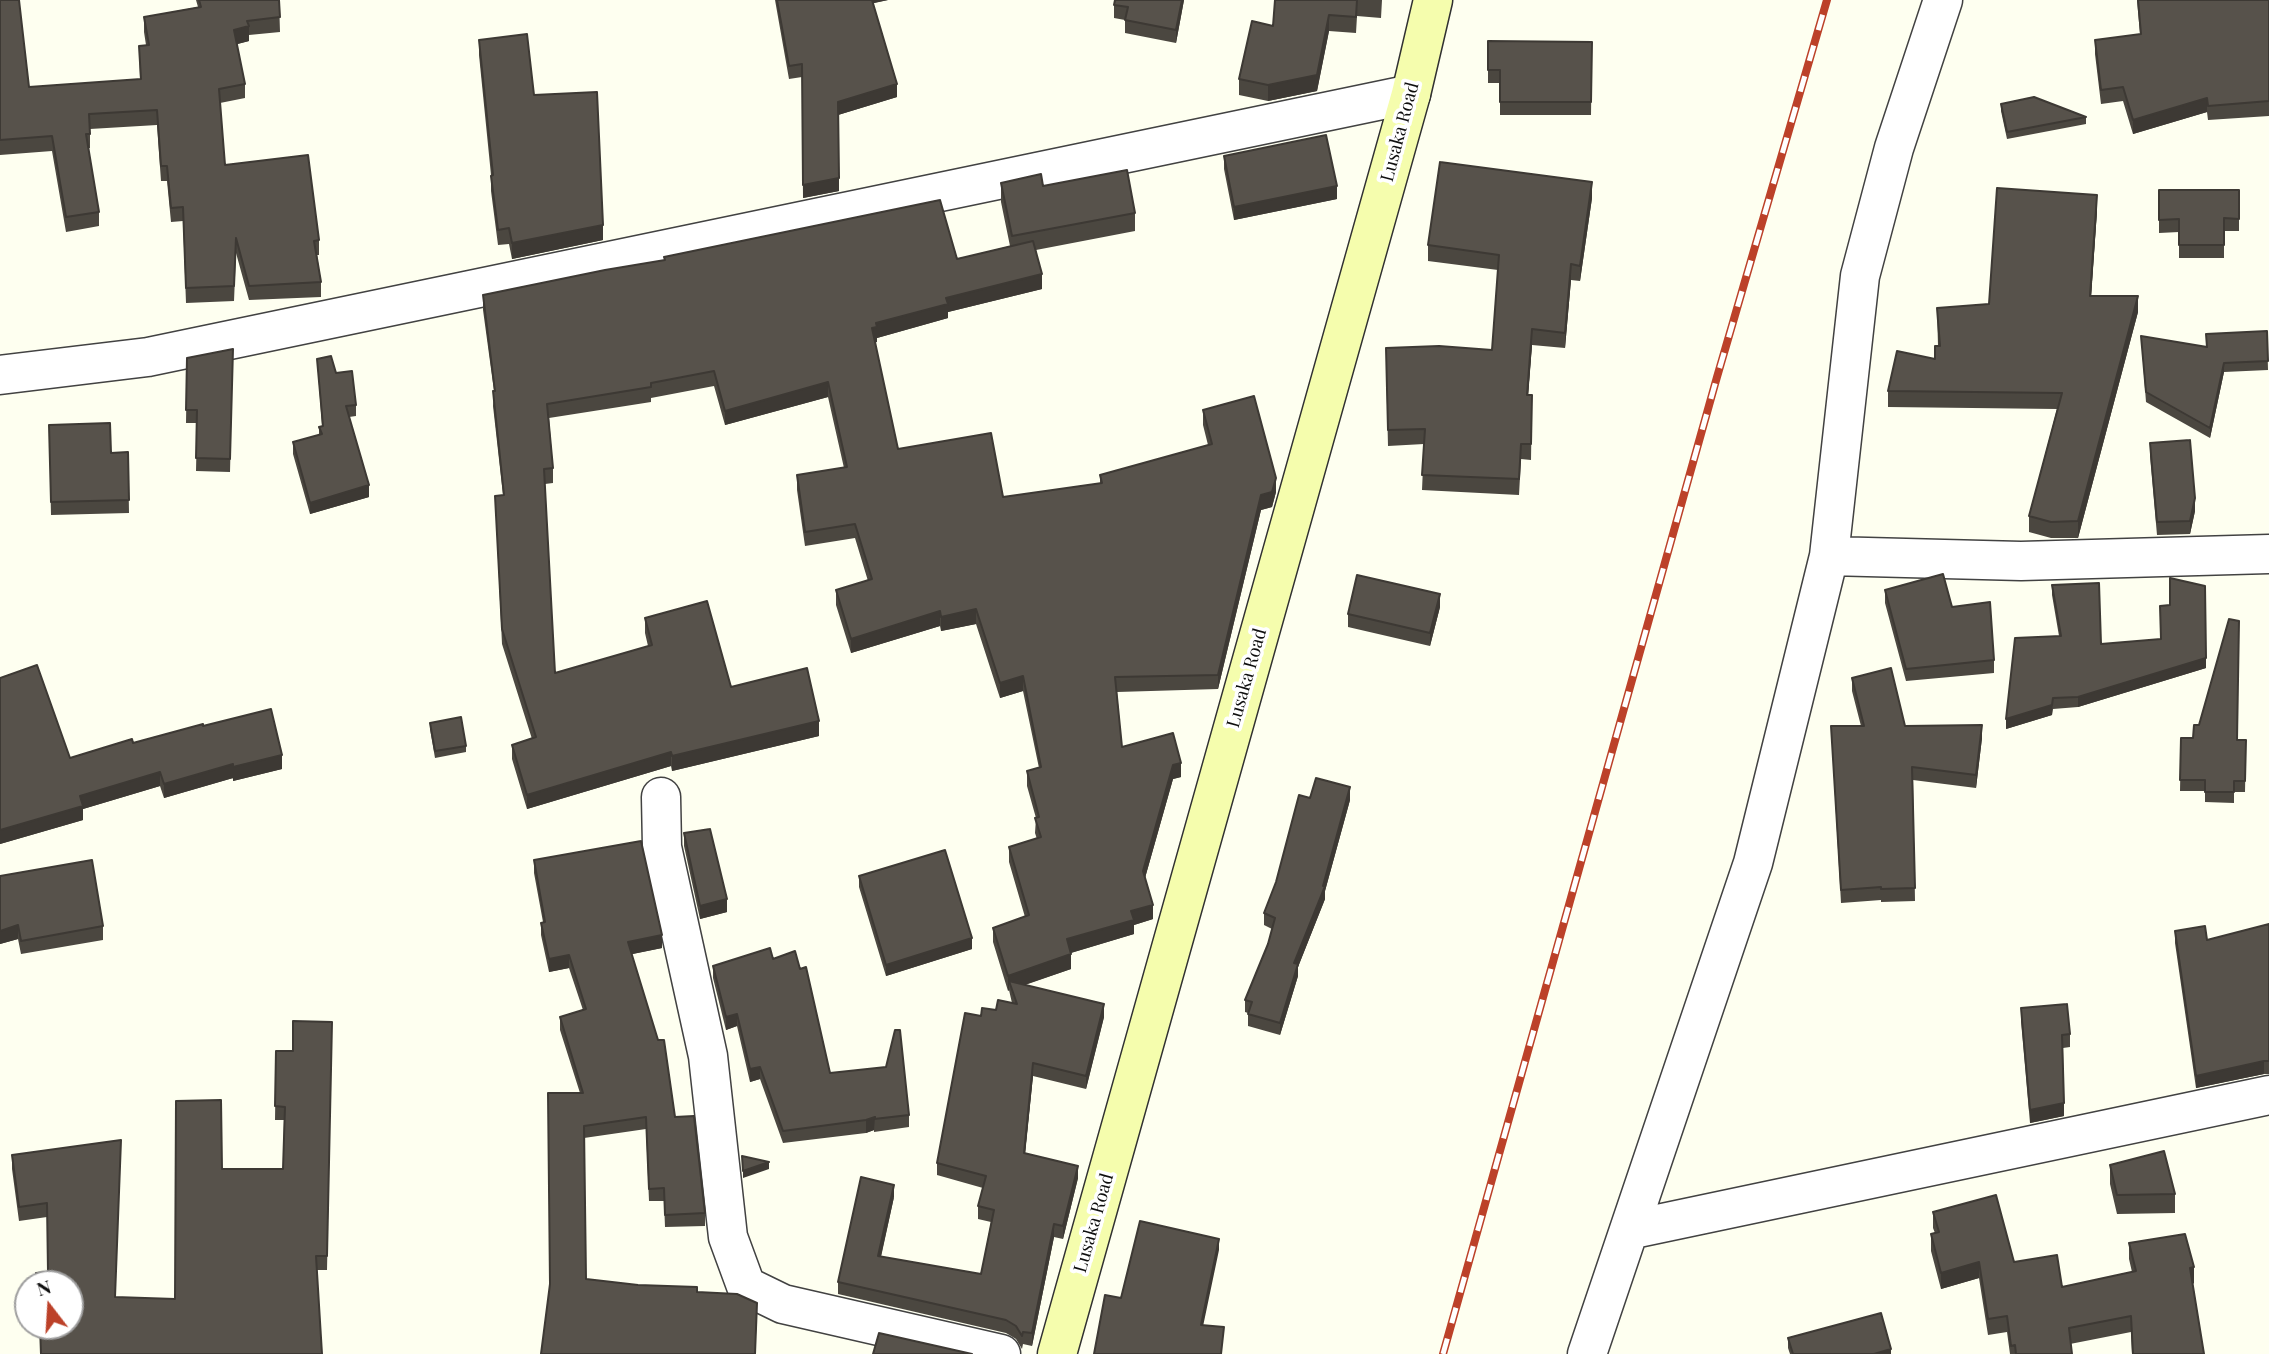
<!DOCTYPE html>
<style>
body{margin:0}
#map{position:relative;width:2269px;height:1354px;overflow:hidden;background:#fefff0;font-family:"Playfair Display",serif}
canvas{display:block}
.north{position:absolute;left:14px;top:1270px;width:70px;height:70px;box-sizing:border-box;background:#fff;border:2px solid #9f9f9f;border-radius:50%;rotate:343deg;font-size:19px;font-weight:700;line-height:28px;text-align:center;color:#0f0f0f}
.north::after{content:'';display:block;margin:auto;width:24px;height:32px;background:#bc4129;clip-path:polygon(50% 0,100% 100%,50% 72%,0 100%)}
</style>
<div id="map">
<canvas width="2269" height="1354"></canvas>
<div class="north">N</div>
</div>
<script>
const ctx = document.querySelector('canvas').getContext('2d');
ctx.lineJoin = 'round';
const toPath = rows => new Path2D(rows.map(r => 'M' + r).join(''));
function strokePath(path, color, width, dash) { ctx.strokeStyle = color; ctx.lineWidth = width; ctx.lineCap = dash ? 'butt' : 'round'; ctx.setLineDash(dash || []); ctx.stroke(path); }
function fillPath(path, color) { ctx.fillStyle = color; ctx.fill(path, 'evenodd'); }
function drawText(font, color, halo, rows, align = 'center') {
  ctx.font = font + ' "Playfair Display",serif'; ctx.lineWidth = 7; ctx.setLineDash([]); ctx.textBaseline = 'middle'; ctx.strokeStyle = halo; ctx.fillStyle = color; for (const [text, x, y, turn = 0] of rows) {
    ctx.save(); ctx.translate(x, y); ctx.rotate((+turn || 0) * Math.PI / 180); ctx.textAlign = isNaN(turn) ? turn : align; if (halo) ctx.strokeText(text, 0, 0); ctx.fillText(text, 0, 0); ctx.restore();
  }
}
const street = toPath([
 [0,375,148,357,1411,94],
 [1829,556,2021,561,2269,554],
 [661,797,662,847,708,1056,728,1237,746,1286,783,1304,1001,1354],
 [1629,1230,2269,1095],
 [1587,1354,1753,863,1829,556,1860,276,1894,148,1943,0]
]);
const secondary = toPath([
 [1057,1354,1411,94,1433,0]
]);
strokePath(street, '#424242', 41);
strokePath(secondary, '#313131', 41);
strokePath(street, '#fff', 38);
strokePath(secondary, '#f5fdad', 38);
const rail = toPath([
 [1443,1354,1717,377,1827,0]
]);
strokePath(rail, '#bc4129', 8);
strokePath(rail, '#fff', 5, [16]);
fillPath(toPath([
 [0,0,29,87,140,79,139,46,146,45,144,32,144,17,198,7,196,0,279,0,280,32,249,35,249,41,237,44,245,84,245,98,220,103,225,165,319,240,319,255,317,255,321,282,321,297,249,300,236,253,234,301,186,303,183,221,171,222,167,181,161,181,157,125,90,129,90,148,88,148,99,212,99,226,66,232,52,151,0,155],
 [775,0,888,0,873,3,897,97,838,115,839,191,803,198,802,77,789,79],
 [1184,0,1176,43,1125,33,1125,20,1114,18,1114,5],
 [1275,0,1382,0,1381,18,1357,16,1356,33,1329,31,1317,91,1268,101,1239,95,1239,79,1273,26],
 [2137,0,2269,0,2269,116,2208,120,2207,112,2133,134,2123,101,2101,104,2095,54,2095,40,2140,34],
 [479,40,534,95,603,240,512,259,509,244,498,245,491,191,491,175,479,55],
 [1488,41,1592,42,1591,115,1500,115,1500,83,1488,83],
 [2001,104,2086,117,2086,124,2007,139,2001,111],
 [1224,156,1337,199,1234,220,1224,169],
 [1001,183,1043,186,1135,213,1135,231,1036,250,1042,289,948,312,948,318,877,338,877,342,875,342,898,449,1003,497,1100,483,1100,475,1208,445,1203,425,1203,410,1276,492,1272,507,1261,510,1218,689,1117,692,1122,747,1181,777,1173,779,1145,878,1153,919,1134,925,1134,934,1071,953,1071,969,1025,985,1104,1017,1086,1089,1033,1076,1025,1153,1078,1178,1063,1239,1054,1237,1032,1346,1023,1344,1022,1349,1016,1339,1006,1333,838,1294,838,1282,894,1197,881,1257,981,1274,991,1222,978,1219,978,1206,983,1188,937,1175,937,1163,981,1016,1012,1003,1009,990,1008,991,993,942,993,928,1025,917,1009,862,1009,847,1037,839,1035,833,1036,818,1027,786,1027,771,1039,768,1023,691,1000,698,976,624,941,631,940,626,851,653,836,605,836,590,868,581,855,538,805,546,797,490,797,475,844,468,828,397,725,425,714,386,651,398,651,402,549,418,553,468,553,483,545,484,555,673,648,646,645,633,645,618,731,687,819,736,672,771,671,766,527,809,512,759,512,745,532,739,502,644,495,496,503,495,493,406,494,391,483,310,483,295,957,259,1010,246,1001,202],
 [2159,190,2239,190,2239,231,2224,231,2224,258,2179,258,2179,232,2159,233],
 [1592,198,1580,281,1571,280,1565,348,1532,345,1528,395,1532,395,1531,460,1521,459,1519,495,1422,490,1424,444,1388,446,1386,363,1492,350,1498,270,1428,261,1428,245],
 [2097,211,2091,296,2138,312,2078,538,2051,538,2029,532,2029,516,2057,409,1888,407,1888,391,1935,359,1938,346,1937,308,1989,304],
 [2267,331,2268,370,2224,372,2210,438,2146,402,2141,336,2206,347],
 [233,349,230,472,196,471,197,423,186,423,187,358],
 [317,359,336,373,356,405,356,416,349,417,369,497,310,514,293,454,293,442,319,435,319,427,322,426],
 [49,425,111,453,128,452,129,513,51,515],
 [2150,443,2195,511,2190,534,2157,535,2150,456],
 [2052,585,2101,644,2206,668,2078,707,2053,709,2052,715,2006,729,2059,636,2052,595],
 [1885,590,1952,607,1994,660,1994,673,1906,681,1885,603],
 [1440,607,1430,646,1348,627,1348,614],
 [0,678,70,758,203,726,282,769,233,781,233,778,164,798,160,786,83,809,83,820,0,844],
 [1852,678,1905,726,1982,738,1976,788,1913,780,1915,901,1881,902,1881,900,1841,903,1831,726,1861,726,1852,691],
 [430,723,466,746,466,752,435,758,430,729],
 [2181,738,2246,740,2245,792,2234,792,2234,803,2205,802,2205,791,2180,791],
 [1310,798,1350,800,1325,891,1325,899,1298,967,1298,976,1280,1035,1248,1026,1248,1013,1245,1012,1245,1000,1268,944,1272,929,1264,925,1264,913],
 [684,833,727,912,700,919,684,846],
 [534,860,662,948,632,954,675,1117,705,1213,705,1226,665,1227,664,1201,649,1201,646,1129,584,1138,586,1279,697,1292,757,1316,755,1354,541,1354,580,1093,560,1030,560,1017,583,1010,569,968,549,972,541,935,541,923,543,922,534,873],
 [0,876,103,926,103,940,21,954,18,939,0,944],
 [859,876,972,949,886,976,859,887],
 [2269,924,2269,1074,2264,1074,2196,1088,2175,943,2175,931,2207,940],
 [773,959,830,1073,909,1115,909,1127,874,1132,874,1130,866,1133,783,1143,760,1079,750,1082,737,1026,726,1030,713,978,713,966],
 [2021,1008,2070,1034,2070,1047,2063,1048,2064,1116,2030,1123,2021,1021],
 [332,1022,327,1270,317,1270,322,1354,41,1354,39,1326,70,1326,70,1284,36,1284,36,1273,48,1272,47,1217,19,1221,12,1169,12,1155,116,1297,175,1299,222,1169,283,1169,284,1120,275,1120,276,1051,293,1051],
 [2110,1165,2175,1194,2175,1213,2117,1214,2110,1184],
 [1933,1212,2014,1262,2062,1287,2132,1272,2129,1259,2129,1243,2194,1283,2193,1284,2204,1354,2132,1354,2131,1332,2070,1344,2072,1354,2010,1354,2007,1332,1988,1335,1979,1278,1941,1289,1931,1251,1931,1234,1935,1233,1933,1228],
 [1788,1338,1891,1354,1790,1354,1788,1348]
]), '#4b4740');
fillPath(toPath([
 [870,0,888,0,870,4],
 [1182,0,1184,0,1176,43,1176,30],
 [1329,15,1329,31,1317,91,1268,101,1268,85],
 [249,26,249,41,234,45,234,30],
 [897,84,897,97,838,115,838,102],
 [2207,98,2207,112,2133,134,2133,120],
 [839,178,839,191,803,198,803,185],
 [1592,182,1592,198,1580,281,1580,266],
 [1337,186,1337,199,1234,220,1234,207],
 [2097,195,2097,211,2090,313,2090,296],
 [603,225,603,240,512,259,512,243],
 [1571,264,1571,280,1565,348,1565,333],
 [1042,274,1042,289,948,312,948,318,877,338,877,342,872,343,872,328,876,323,946,298],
 [2138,296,2138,312,2078,538,2078,521],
 [1532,329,1532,345,1527,411,1527,395],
 [2224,363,2224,372,2210,438,2210,428],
 [828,382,828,397,725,425,725,411],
 [1276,478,1276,492,1272,507,1261,510,1218,689,1218,675,1261,495],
 [369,485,369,497,310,514,310,503],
 [2195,498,2195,511,2190,534,2190,521],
 [1440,594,1440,607,1430,646,1430,633],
 [976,609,976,624,941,631,941,617],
 [940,611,940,626,851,653,851,639],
 [2206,658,2206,668,2078,707,2078,697],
 [1023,676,1023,691,1000,698,1000,683],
 [2053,698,2052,715,2006,729,2006,719],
 [819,721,819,736,672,771,672,756],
 [1982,725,1982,738,1976,788,1976,775],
 [671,752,671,766,527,809,527,795],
 [282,755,282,769,233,781,233,767],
 [1181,763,1181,777,1173,779,1143,885,1143,871,1173,765],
 [233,764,233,778,164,798,164,784],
 [160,772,160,786,83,809,83,820,0,844,0,830,80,796],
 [1350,787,1350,800,1325,891,1325,899,1298,967,1298,976,1280,1035,1280,1023,1294,963,1323,886],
 [727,899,727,912,700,919,700,906],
 [1153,905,1153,919,1134,925,1134,934,1067,954,1067,939,1131,911],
 [18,925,18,939,0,944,0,931],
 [662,935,662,948,628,955,628,942],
 [972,938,972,949,886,976,886,965],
 [1071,954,1071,969,1012,989,1009,981,1009,990,1008,991,1008,976],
 [569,955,569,968,549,972,549,959],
 [1104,1004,1104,1017,1086,1089,1086,1076],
 [737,1014,737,1026,726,1030,726,1017],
 [2264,1061,2264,1074,2196,1088,2196,1076],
 [1033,1063,1033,1076,1024,1165,1024,1153],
 [760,1067,760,1079,750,1082,750,1069],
 [2064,1103,2064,1116,2030,1123,2030,1110],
 [875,1117,874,1130,866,1133,866,1120],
 [769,1162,769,1169,743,1178,743,1171],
 [1078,1166,1078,1178,1063,1239,1063,1226],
 [894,1185,894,1197,878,1269,878,1256],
 [1054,1224,1054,1237,1032,1346,1032,1333],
 [1219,1239,1219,1250,1201,1336,1201,1325],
 [1979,1262,1979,1278,1941,1289,1941,1273],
 [2194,1267,2194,1283,2190,1284,2190,1268],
 [1891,1349,1891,1354,1874,1354]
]), '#3d3934');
const building = toPath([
 [0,0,19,0,29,87,141,79,139,46,149,45,144,17,201,7,199,0,279,0,280,17,247,21,249,26,234,30,245,84,219,89,225,165,308,155,319,240,314,241,321,282,249,286,236,238,234,286,186,288,183,207,171,208,167,166,161,166,157,110,89,114,90,134,86,134,99,212,66,217,52,136,0,140,0,0],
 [777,0,872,0,897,84,838,102,839,178,803,185,802,64,789,66,777,0],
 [1115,0,1182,0,1176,30,1125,20,1128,7,1114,5,1115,0],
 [1275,0,1357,0,1356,17,1329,15,1317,75,1268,85,1239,79,1252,21,1273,26,1275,0],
 [2138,0,2269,0,2269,101,2208,106,2207,98,2133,120,2123,87,2101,90,2095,40,2141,34,2138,0],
 [527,34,534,95,597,92,603,225,512,243,509,228,498,230,491,176,493,175,479,40,527,34],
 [1488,41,1592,42,1591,102,1500,102,1500,70,1488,70,1488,41],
 [2034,97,2086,117,2007,132,2001,104,2034,97],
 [1326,135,1337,186,1234,207,1224,156,1326,135],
 [1440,162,1592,182,1580,266,1571,264,1565,333,1532,329,1527,395,1532,395,1531,444,1521,444,1519,479,1422,475,1425,429,1388,430,1386,348,1439,346,1492,350,1499,255,1428,245,1440,162],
 [1127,170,1135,213,1012,236,1001,183,1041,174,1043,186,1127,170],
 [1997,188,2097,195,2090,296,2138,296,2078,521,2051,522,2029,516,2062,393,1888,391,1897,351,1935,359,1935,346,1940,346,1937,308,1989,304,1997,188],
 [2159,190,2239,190,2239,219,2224,218,2224,245,2179,245,2179,219,2159,220,2159,190],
 [940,200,957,259,1033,241,1042,274,946,298,948,304,876,323,877,327,872,328,898,449,991,433,1003,497,1102,483,1100,475,1212,444,1203,410,1254,396,1276,478,1272,492,1261,495,1218,675,1115,677,1122,747,1173,733,1181,763,1173,765,1143,871,1153,905,1131,911,1134,920,1067,939,1071,954,1008,976,993,928,1029,915,1009,847,1041,837,1035,818,1039,817,1027,771,1041,767,1023,676,1000,683,976,609,941,617,940,611,851,639,836,590,872,579,855,524,805,532,797,475,847,467,828,382,725,411,714,371,651,383,651,387,547,404,553,468,544,469,555,673,652,645,645,618,707,601,731,687,807,668,819,721,672,756,671,752,527,795,512,745,536,737,502,629,495,496,504,495,493,391,495,391,483,295,605,270,665,260,664,257,940,200],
 [2267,331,2268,361,2224,363,2210,428,2146,392,2141,336,2207,347,2206,334,2267,331],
 [233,349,230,459,196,458,197,410,186,410,187,358,233,349],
 [331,356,336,373,352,371,356,405,346,406,369,485,310,503,293,442,322,434,319,427,323,426,317,359,331,356],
 [110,423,111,453,128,452,129,500,51,502,49,425,110,423],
 [2190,440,2195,498,2190,521,2157,522,2150,443,2190,440],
 [1943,574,1952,607,1990,602,1994,660,1906,669,1885,590,1943,574],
 [1357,575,1440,594,1430,633,1348,614,1357,575],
 [2170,578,2205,586,2206,658,2078,697,2053,698,2052,705,2006,719,2015,638,2061,636,2052,585,2099,583,2101,644,2161,639,2160,606,2170,605,2170,578],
 [2229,619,2239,621,2237,740,2246,740,2245,781,2234,781,2234,792,2205,792,2205,780,2180,780,2181,738,2193,738,2194,725,2199,725,2229,619],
 [37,665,70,758,132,739,133,743,203,724,203,726,271,709,282,755,233,767,233,764,164,784,160,772,80,796,83,806,0,830,0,678,37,665],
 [1891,668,1905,726,1982,725,1976,775,1912,767,1915,888,1881,889,1881,887,1841,890,1831,726,1864,726,1852,678,1891,668],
 [461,717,466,746,435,751,430,723,461,717],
 [1316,778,1350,787,1323,886,1325,886,1294,963,1298,964,1280,1023,1248,1014,1252,1002,1245,1000,1268,944,1275,918,1264,913,1276,882,1299,795,1310,798,1316,778],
 [710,829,727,899,700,906,684,833,710,829],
 [641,841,662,935,628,942,658,1040,664,1040,675,1117,694,1116,705,1213,665,1215,664,1188,649,1189,646,1117,584,1126,586,1279,638,1285,697,1287,697,1292,737,1294,757,1303,755,1354,541,1354,550,1284,548,1093,583,1093,560,1017,586,1009,569,955,549,959,541,923,545,922,534,860,641,841],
 [945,850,972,938,886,965,859,876,945,850],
 [92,860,103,926,21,941,18,925,0,931,0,876,92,860],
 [2269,924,2269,1061,2264,1061,2196,1076,2175,931,2205,926,2207,940,2269,924],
 [770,948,773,959,795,951,800,969,806,967,830,1073,886,1067,895,1030,900,1030,909,1115,874,1119,875,1117,866,1120,783,1131,760,1067,750,1069,737,1014,726,1017,713,966,770,948],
 [1009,981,1104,1004,1086,1076,1033,1063,1024,1153,1078,1166,1063,1226,1054,1224,1032,1333,1023,1332,1022,1336,1016,1326,1006,1320,838,1282,861,1177,894,1185,878,1256,981,1274,994,1210,978,1206,986,1176,937,1163,965,1013,981,1016,982,1008,996,1010,998,1000,1017,1004,1009,981],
 [2067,1004,2070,1034,2062,1035,2064,1103,2030,1110,2021,1008,2067,1004],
 [293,1021,332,1022,327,1256,316,1256,322,1354,41,1354,40,1326,70,1326,70,1284,37,1284,36,1273,48,1272,47,1203,19,1207,12,1155,121,1140,115,1297,175,1299,176,1101,221,1100,222,1169,283,1169,285,1107,275,1106,276,1051,293,1051,293,1021],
 [2164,1151,2175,1194,2117,1195,2110,1165,2164,1151],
 [742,1156,769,1162,743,1171,742,1156],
 [1996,1195,2014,1262,2057,1255,2062,1287,2136,1271,2129,1243,2185,1234,2194,1267,2190,1268,2204,1354,2133,1354,2131,1316,2069,1328,2072,1354,2016,1354,2015,1345,2011,1346,2007,1316,1988,1319,1979,1262,1941,1273,1931,1234,1939,1232,1933,1212,1996,1195],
 [1140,1221,1219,1239,1201,1325,1224,1327,1221,1354,1094,1354,1105,1295,1121,1298,1140,1221],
 [1881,1313,1891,1349,1874,1354,1793,1354,1788,1338,1881,1313],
 [879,1333,972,1354,873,1354,879,1333]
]);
fillPath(building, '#57524b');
strokePath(building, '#3d3934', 2);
drawText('18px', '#0f0f0f', '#fff', [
 ["Lusaka Road",1400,132,-75],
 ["Lusaka Road",1247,678,-74],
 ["Lusaka Road",1094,1223,-74]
]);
</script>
